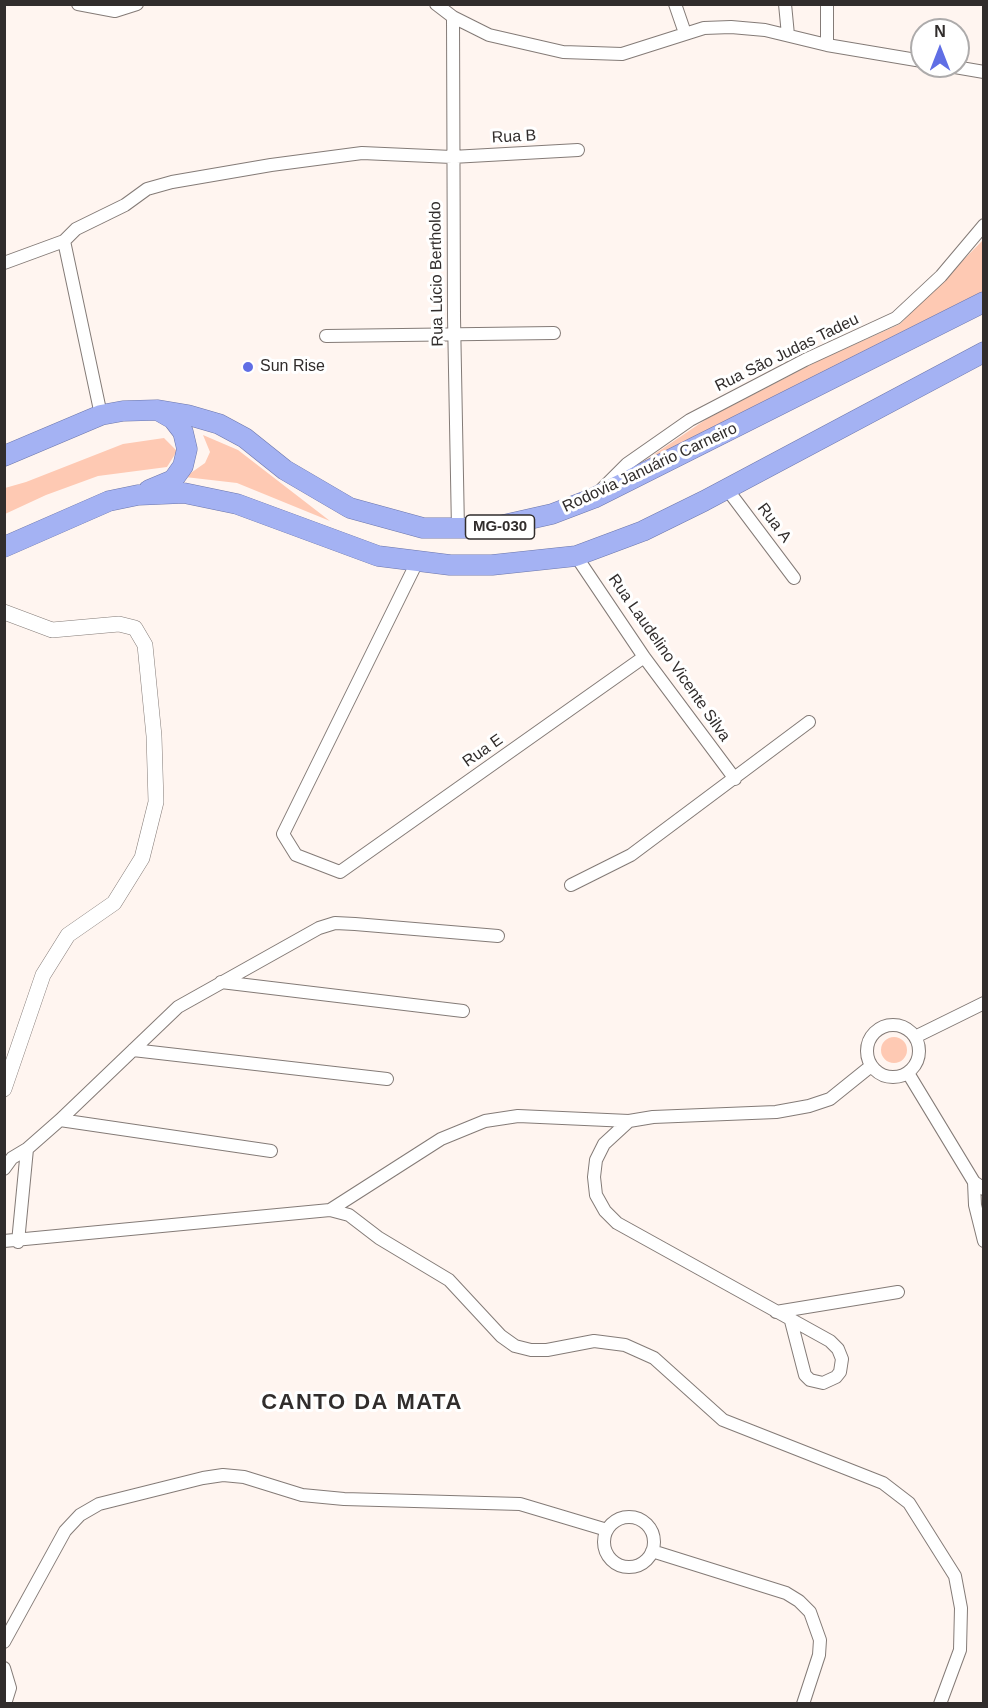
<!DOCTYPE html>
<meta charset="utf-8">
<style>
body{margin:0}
#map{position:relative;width:988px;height:1708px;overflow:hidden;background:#fff5f0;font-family:Helvetica,sans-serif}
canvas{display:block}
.frame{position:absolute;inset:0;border:6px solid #312d2c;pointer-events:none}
.north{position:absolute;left:910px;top:18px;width:60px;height:60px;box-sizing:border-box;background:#fff;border:2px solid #adabab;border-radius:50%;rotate:0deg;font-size:16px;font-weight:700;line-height:24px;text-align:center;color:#312d2c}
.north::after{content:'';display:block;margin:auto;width:21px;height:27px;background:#606ee5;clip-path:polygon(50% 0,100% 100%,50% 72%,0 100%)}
</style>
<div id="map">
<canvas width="988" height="1708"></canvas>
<div class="frame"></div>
<div class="north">N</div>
</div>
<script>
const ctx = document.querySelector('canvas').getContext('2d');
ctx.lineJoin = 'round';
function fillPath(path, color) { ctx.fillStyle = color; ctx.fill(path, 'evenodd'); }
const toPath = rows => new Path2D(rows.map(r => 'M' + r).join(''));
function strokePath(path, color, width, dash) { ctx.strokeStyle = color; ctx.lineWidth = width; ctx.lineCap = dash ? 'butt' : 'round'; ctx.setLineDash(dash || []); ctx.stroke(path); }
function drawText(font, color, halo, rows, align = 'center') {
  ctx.font = font + ' Helvetica,sans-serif'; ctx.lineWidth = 6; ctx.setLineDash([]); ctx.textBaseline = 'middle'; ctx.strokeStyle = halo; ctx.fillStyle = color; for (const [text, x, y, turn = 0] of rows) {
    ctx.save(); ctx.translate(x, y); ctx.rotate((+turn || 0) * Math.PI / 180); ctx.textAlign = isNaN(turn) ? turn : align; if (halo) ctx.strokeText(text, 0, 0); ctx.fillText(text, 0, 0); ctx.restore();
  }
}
fillPath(toPath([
 [983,240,983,299,625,474,708,418,820,360,900,324],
 [203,435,238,450,330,521,237,483,185,477,205,463,210,452],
 [164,438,177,451,167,467,98,476,46,495,5,514,5,488,26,482,123,444],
 '881 1050a13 13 0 1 1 26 0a13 13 0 1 1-26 0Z'
]), '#fec9b3');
const minor = toPath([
 [78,4,115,11,137,4],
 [436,4,453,17,489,35,563,52,622,54,704,28,731,27,765,30,827,45,922,61],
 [675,4,685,33],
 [785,4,788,35],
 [453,17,454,317,458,530],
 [827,45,827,4],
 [949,66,984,72],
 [4,263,64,241],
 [326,336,554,333],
 [101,415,64,241,76,229,125,205,147,189,172,182,271,165,362,153,452,157,578,150],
 [602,489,627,464,690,420,805,360,896,318,941,276,984,225],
 [727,489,794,578],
 [576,556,644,657,735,779],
 [417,562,283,834,296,855,340,872,644,657],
 [571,885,631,855,809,722],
 [221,982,463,1011],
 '867 1051a26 26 0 1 1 52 0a26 26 0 1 1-52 0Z',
 [915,1037,984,1003],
 [133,1050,387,1079],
 [908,1073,974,1182],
 [60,1120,271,1151],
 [4,1169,12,1158,27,1149,60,1120,178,1007,319,928,335,923,355,924,498,936],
 [984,1189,974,1182,975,1205,984,1241],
 [330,1210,441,1139,485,1121,518,1116,629,1121],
 [4,1241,330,1210,349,1215,379,1238,449,1280,501,1336,515,1346,531,1350,547,1350,594,1341,625,1345,654,1358,723,1420,883,1483,909,1503,955,1576,961,1608,960,1650,940,1704],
 [18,1242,27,1149],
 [776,1312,898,1292],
 [791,1321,805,1375,810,1380,823,1383,836,1377,840,1372,842,1359,838,1349,830,1341,617,1223,605,1211,596,1195,594,1177,596,1160,604,1144,629,1121,653,1117,776,1112,809,1106,830,1099,871,1066],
 '604 1542a25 25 0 1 1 50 0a25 25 0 1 1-50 0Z',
 [652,1551,786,1593,799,1601,810,1612,820,1640,819,1655,803,1704],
 [4,1642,65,1531,80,1515,99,1504,203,1478,223,1475,244,1477,302,1495,344,1499,520,1504,607,1530],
 [4,1668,10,1688,5,1704]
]);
const tertiary = toPath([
 [4,612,52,630,119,624,135,628,145,645,154,736,156,802,142,858,114,903,68,935,43,975,4,1089]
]);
const trunk = toPath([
 [4,456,101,415,123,411,158,410,188,415,219,424,245,438,285,470,350,508,423,528,490,528,552,514,594,498,984,302],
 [149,490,173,480,183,466,187,449,183,432,173,419,159,411],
 [4,547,109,501,138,495,184,493,237,504,378,556,450,565,492,565,576,556,643,531,704,501,984,352]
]);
strokePath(minor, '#847b77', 14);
strokePath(tertiary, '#847b77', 16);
strokePath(trunk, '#6d77ab', 21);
strokePath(minor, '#fff', 12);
strokePath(tertiary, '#fff', 15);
strokePath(trunk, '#a4b2f3', 20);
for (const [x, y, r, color] of [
 [248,367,6,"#606ee5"]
]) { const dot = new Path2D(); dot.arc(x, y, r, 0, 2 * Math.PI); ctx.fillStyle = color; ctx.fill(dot); strokePath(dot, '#fff', 2); }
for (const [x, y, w] of [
 [500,527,69]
]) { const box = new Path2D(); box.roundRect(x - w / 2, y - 12, w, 24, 4.5); ctx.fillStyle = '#fff'; ctx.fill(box); strokePath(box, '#312d2c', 1.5); }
drawText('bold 15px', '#312d2c', null, [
 ["MG-030",500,527]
]);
drawText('16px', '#312d2c', '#fff', [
 ["Rua B",514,137,-3],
 ["Rua Lúcio Bertholdo",437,274,-91],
 ["Rua São Judas Tadeu",787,353,-26],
 ["Rodovia Januário Carneiro",650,468,-25],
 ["Rua A",774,523,53],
 ["Rua Laudelino Vicente Silva",669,658,55],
 ["Rua E",483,751,-35]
]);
drawText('16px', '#312d2c', '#fff', [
 ["Sun Rise",260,367]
], 'left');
ctx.letterSpacing = '1.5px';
drawText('bold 22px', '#312d2c', '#fff', [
 ["CANTO DA MATA",362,1403]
]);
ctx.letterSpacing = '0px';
</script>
